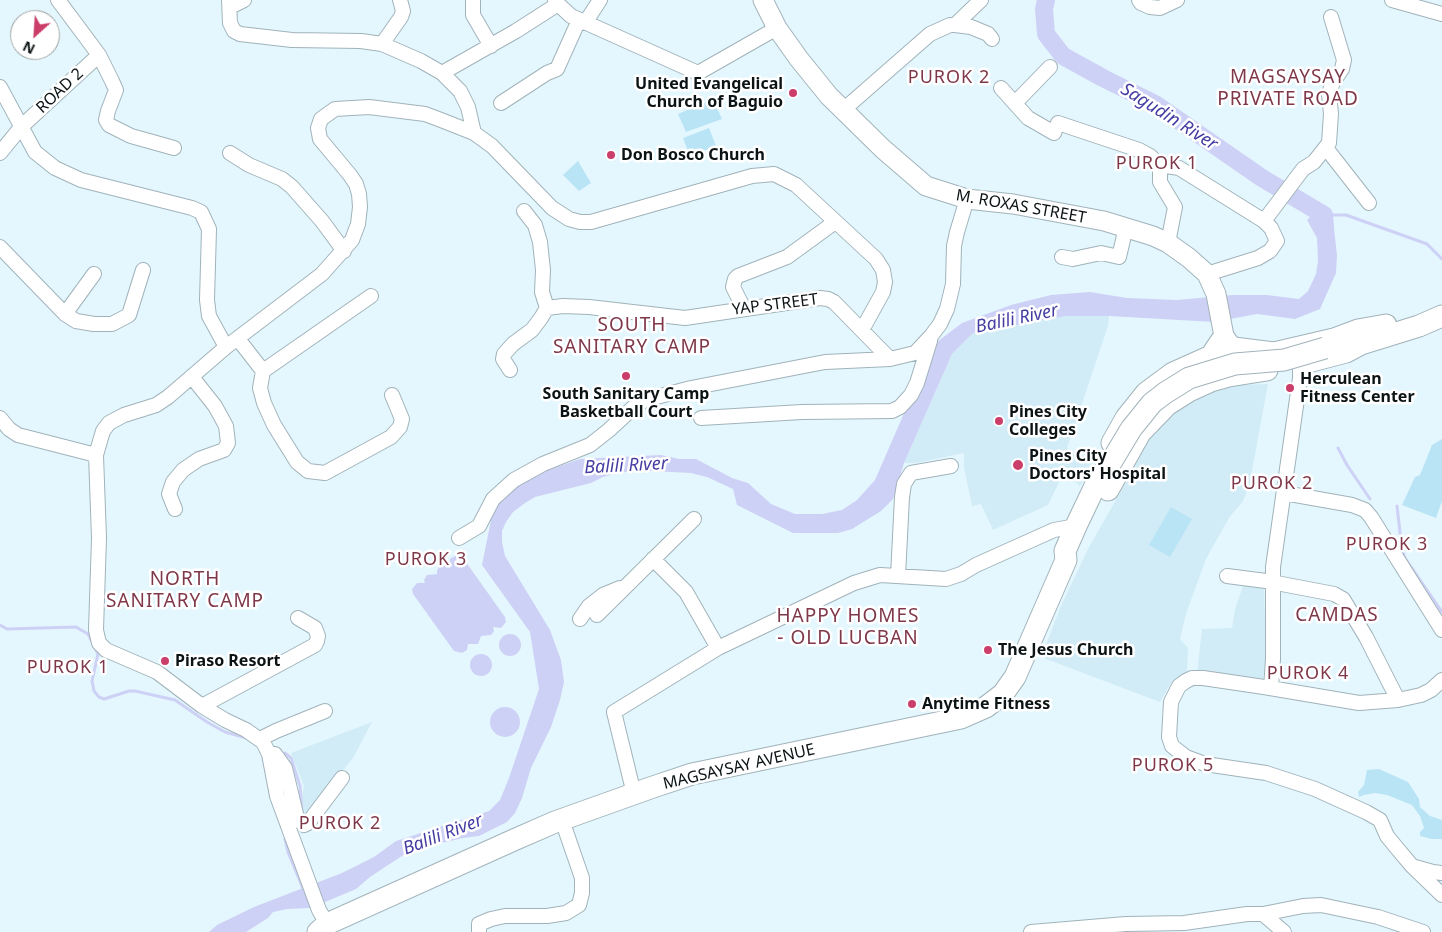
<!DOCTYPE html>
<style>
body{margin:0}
#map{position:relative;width:1442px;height:932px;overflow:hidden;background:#e4f7fe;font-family:"Noto Sans",sans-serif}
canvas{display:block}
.north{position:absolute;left:10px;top:10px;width:50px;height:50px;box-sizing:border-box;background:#fff;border:1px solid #9ea1a1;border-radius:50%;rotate:206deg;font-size:14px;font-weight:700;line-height:20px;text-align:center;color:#0c1315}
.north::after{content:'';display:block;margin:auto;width:18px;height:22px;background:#cb3e6a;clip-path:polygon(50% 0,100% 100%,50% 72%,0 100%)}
</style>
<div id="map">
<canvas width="1442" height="932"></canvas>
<div class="north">N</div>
</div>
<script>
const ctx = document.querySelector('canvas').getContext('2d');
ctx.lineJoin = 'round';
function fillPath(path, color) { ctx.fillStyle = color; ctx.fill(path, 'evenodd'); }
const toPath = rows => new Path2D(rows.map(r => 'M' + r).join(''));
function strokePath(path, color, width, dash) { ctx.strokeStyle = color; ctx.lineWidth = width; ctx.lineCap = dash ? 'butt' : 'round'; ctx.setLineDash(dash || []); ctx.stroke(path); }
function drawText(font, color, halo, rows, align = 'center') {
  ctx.font = font + ' "Noto Sans",sans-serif'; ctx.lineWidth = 5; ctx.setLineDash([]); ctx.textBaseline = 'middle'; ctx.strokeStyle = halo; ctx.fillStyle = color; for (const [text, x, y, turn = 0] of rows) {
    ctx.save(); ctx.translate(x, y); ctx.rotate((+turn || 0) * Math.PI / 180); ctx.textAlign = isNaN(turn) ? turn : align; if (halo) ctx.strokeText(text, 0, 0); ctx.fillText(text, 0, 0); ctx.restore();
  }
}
fillPath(toPath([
 [1066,316,1109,316,1108,326,1067,448,1093,461,1080,486,1062,470,1056,472,1059,482,1048,505,993,530,981,504,972,506,964,468,964,453,916,463,904,463,952,354,973,333],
 [1268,384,1249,487,1243,501,1229,518,1206,559,1186,614,1180,639,1188,648,1187,672,1172,681,1160,702,1046,659,1043,653,1060,608,1089,547,1117,498,1145,443,1169,412,1211,390,1237,385],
 [1244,583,1264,586,1266,657,1263,680,1197,673,1202,629,1232,628,1235,609],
 [372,722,353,758,303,819,299,812,304,786,291,753]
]), '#d1ecf6');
fillPath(toPath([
 [713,99,722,119,686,132,678,114],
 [709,128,716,146,690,156,683,138],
 [578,161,591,183,579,191,563,175],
 [1442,439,1442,501,1436,518,1402,505,1415,477,1420,475,1432,445],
 [1171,507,1192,519,1170,557,1149,545],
 [1379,769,1408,782,1419,799,1420,807,1430,816,1442,820,1442,839,1432,839,1420,836,1420,832,1424,828,1420,816,1412,805,1387,795,1375,793,1364,795,1359,797,1358,792,1364,785,1367,770]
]), '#b9e4f5');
fillPath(toPath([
 [1319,207,1327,207,1333,220,1337,255,1336,273,1320,309,1295,319,1257,314,1214,322,1109,316,1066,316,973,333,952,354,904,463,893,499,881,511,852,529,838,533,793,533,737,505,733,489,707,477,691,473,651,471,620,472,603,477,591,483,535,497,525,503,513,512,506,522,502,531,502,542,505,556,550,630,561,660,564,682,560,700,551,727,531,768,522,798,515,813,507,822,479,836,463,838,411,850,370,877,356,889,325,902,309,908,287,909,273,912,268,918,246,932,209,932,217,925,254,907,342,873,374,857,396,841,489,811,500,800,509,778,539,689,530,632,482,565,492,515,498,504,518,485,546,471,580,459,661,455,679,459,696,459,732,478,748,483,771,504,795,514,822,514,842,510,857,500,875,480,905,411,929,348,962,323,1011,305,1051,295,1090,292,1127,298,1177,300,1232,295,1267,295,1299,299,1308,291,1316,274,1318,261,1317,238,1307,220],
 [455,556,463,558,505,617,506,622,501,628,493,627,494,631,491,635,481,636,478,644,468,644,467,650,462,653,454,651,413,594,412,589,417,583,425,583,424,580,427,575,437,574,437,571,439,566,449,565,450,559],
 '499 645a11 11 0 1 1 22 0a11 11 0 1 1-22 0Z',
 '470 665a11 11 0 1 1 22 0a11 11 0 1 1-22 0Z',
 '490 722a15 15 0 1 1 30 0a15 15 0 1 1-30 0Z'
]), '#ced1f6');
strokePath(toPath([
 [1329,215,1346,215,1427,244,1442,259],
 [1338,448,1347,465,1370,499],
 [1397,506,1402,550,1405,558,1442,612],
 [0,625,7,629,76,627,88,634,98,654,92,681,94,691,99,697,104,699,129,691,135,691,175,700,207,722,225,732,246,738],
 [285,753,291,758,300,786,302,813],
 [287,836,285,839,288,852,304,891]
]), '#ced1f6', 3);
strokePath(toPath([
 [1046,0,1044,9,1046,34,1063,56,1103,78,1155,104,1262,178,1324,215,1325,229]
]), '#ced1f6', 18);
const minor = toPath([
 [58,0,99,55,112,81,116,90,108,111,106,120,109,125,131,136,174,148],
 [229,0,230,23,234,31,240,34,292,40,361,41,382,44,421,61,442,73,460,91,468,107,474,133],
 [473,0,473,15,491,46],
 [555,0,558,4,571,16,698,73,777,28],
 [1139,0,1141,3,1150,7,1160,8,1177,0],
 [1392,0,1442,14],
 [230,7,244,0],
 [585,23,600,0],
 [955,25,981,0],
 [382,44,401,17,403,11,400,0],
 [442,73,516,31,558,4],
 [0,87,35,152,55,168,81,180,192,208,201,212,209,229,207,300,209,316,226,347],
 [1001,88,1028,118,1054,133,1058,123,1139,150,1150,156,1160,165,1179,168,1264,221,1271,228,1277,241,1270,251,1258,258,1207,274],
 [501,103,547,73,557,69,579,20],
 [1015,103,1050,67],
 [842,111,930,34,950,25,955,25,971,27,988,34,992,39],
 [1326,148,1369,203],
 [0,153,22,126,99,55],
 [230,153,249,165,282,179,292,187,322,221,344,251],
 [1160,165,1160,182,1175,207,1168,243],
 [1264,221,1303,169,1314,162,1329,143,1331,114,1329,94,1333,82,1342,69,1344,60,1331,17],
 [0,247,65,314,76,321,94,324,112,324,129,315,143,270],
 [1062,257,1073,259,1101,253,1119,257,1126,227],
 [547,308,563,306,589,307,685,318,820,298,828,299,834,302,890,359],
 [744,309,733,287,735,279,738,276,787,257,835,222],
 [65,314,94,274],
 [238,339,263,371,260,388,264,403,274,425,297,462,308,471,325,473,391,437,400,427,402,419,392,395],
 [510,370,503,359,504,354,513,344,532,330,541,318,547,308,542,292,543,270,540,242,535,225,524,211],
 [263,371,371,296],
 [0,418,9,429,18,435,96,455],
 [701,418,802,412,892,411,900,407,911,395,917,383,930,341],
 [1284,493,1352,505,1365,510,1371,517,1442,630],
 [175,509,169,494,173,482,183,470,199,459,224,450,228,443,226,426,215,406,192,377],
 [459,538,479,526,493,499,514,480,543,464,590,445,609,430,635,406,645,400,691,388,825,362,890,359,915,353,931,336,940,324,947,309,953,284,954,246,957,232,967,199],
 [653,559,686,592,718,648],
 [898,576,902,497,904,484,911,473,951,466],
 [1227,576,1266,581,1334,594,1343,599,1366,637,1398,700],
 [597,615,694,519],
 [580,619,589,606,603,595,620,588],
 [1442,680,1431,690,1421,695,1398,700,1359,703,1264,687,1203,678,1192,678,1186,681,1179,686,1171,702,1169,737,1172,746,1186,757,1205,764,1266,773,1315,789,1366,812,1380,820,1387,836,1396,847,1412,866,1442,895],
 [1271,688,1273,659,1273,567,1300,378,1300,364],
 [202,706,315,645,317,641,318,636,315,628,298,618],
 [260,739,276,731,325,711],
 [269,754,275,754,285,768,296,814,298,819,304,825,308,823,342,778],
 [634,794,614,712,718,648,854,583,880,575,946,579,961,574,976,565,1054,530,1076,526],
 [1415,867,1433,872,1442,873],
 [1263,914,1284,932],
 [327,924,319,910,277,796,269,754,263,742,246,730,225,720,202,706,157,672,106,650,99,643,96,630,99,538,96,455,103,431,109,423,124,415,156,405,168,397,226,347,322,274,352,240,358,224,360,207,359,194,356,184,350,175,320,139,318,128,321,119,335,109,369,107,425,114,441,120,474,133,492,146,552,208,569,219,580,222,591,222,752,176,774,174,796,185,876,259,883,270,885,282,883,292,862,330],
 [479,932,479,924,491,919,505,916,547,916,566,913,579,905,582,893,582,878,562,820],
 [1031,932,1126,924,1184,923,1247,914,1263,914,1303,906,1321,905,1378,917,1423,932]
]);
const major = toPath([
 [763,0,777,28,799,59,829,96,883,149,926,186,967,199,1013,204,1104,221,1153,236,1168,243,1189,258,1207,274,1216,294,1227,352]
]);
const highway = toPath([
 [1225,339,1229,345,1234,348,1274,353,1334,339,1358,330,1386,325],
 [1304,363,1346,352,1361,344,1419,326,1442,316],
 [1112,443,1126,418,1146,393,1173,373,1211,356,1221,341],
 [1108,490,1140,433,1167,405,1189,391,1211,381,1229,376,1267,370],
 [318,932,327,924,516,839,555,822,653,787,692,774,961,718,986,707,1003,694,1015,677,1066,560,1065,551,1076,526,1096,484,1101,475,1107,469]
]);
strokePath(minor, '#a1b3ba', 16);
strokePath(major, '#a1b3ba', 21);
strokePath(highway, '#a1b3ba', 23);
strokePath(minor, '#fff', 14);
strokePath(major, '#fff', 19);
strokePath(highway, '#fff', 21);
const highwayBridge = toPath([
 [1107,469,1131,429,1152,403,1165,393,1189,378,1235,364,1284,360,1325,348]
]);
strokePath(highwayBridge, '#a1b3ba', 23, []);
strokePath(highwayBridge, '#fff', 21);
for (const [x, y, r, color] of [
 [793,93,5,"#cb3e6a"],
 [611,155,5,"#cb3e6a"],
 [626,376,5,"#cb3e6a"],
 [1290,388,5,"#cb3e6a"],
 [999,421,5,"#cb3e6a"],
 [1018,465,6,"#cb3e6a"],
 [988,650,5,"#cb3e6a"],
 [165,661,5,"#cb3e6a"],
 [912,704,5,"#cb3e6a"]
]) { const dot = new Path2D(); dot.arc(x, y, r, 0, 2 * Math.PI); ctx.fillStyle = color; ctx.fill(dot); strokePath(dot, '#fff', 2); }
drawText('bold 16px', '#0c1315', '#fff', [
 ["United Evangelical",783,84,"right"],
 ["Church of Baguio",783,102,"right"],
 ["Don Bosco Church",621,155],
 ["Herculean",1300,379],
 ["Fitness Center",1300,397],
 ["South Sanitary Camp",626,394,"center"],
 ["Basketball Court",626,412,"center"],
 ["Pines City",1009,412],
 ["Colleges",1009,430],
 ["Pines City",1029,456],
 ["Doctors' Hospital",1029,474],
 ["The Jesus Church",998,650],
 ["Piraso Resort",175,661],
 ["Anytime Fitness",922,704]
], 'left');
drawText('16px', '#0c1315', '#fff', [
 ["ROAD 2",60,91,-43],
 ["M. ROXAS STREET",1021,207,10],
 ["YAP STREET",775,305,-7],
 ["MAGSAYSAY AVENUE",739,767,-13]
]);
ctx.letterSpacing = '1px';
drawText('18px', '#7f384a', '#fff', [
 ["PUROK 2",949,78],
 ["PUROK 1",1157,164],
 ["PUROK 2",1272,484],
 ["PUROK 3",1387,545],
 ["PUROK 3",426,560],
 ["PUROK 1",68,668],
 ["PUROK 4",1308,674],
 ["PUROK 5",1173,766],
 ["PUROK 2",340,824]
]);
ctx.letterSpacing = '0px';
drawText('italic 18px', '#453da2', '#fff', [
 ["Sagudin River",1169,117,32],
 ["Balili River",1017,319,-12],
 ["Balili River",626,466,-3],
 ["Balili River",443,835,-21]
]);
ctx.letterSpacing = '1px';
drawText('19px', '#7f384a', '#fff', [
 ["MAGSAYSAY",1288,78],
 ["PRIVATE ROAD",1288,100],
 ["SOUTH",632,326],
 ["SANITARY CAMP",632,348],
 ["NORTH",185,580],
 ["SANITARY CAMP",185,602],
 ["CAMDAS",1337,616],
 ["HAPPY HOMES",848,617],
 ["- OLD LUCBAN",848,639]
]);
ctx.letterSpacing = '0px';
</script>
